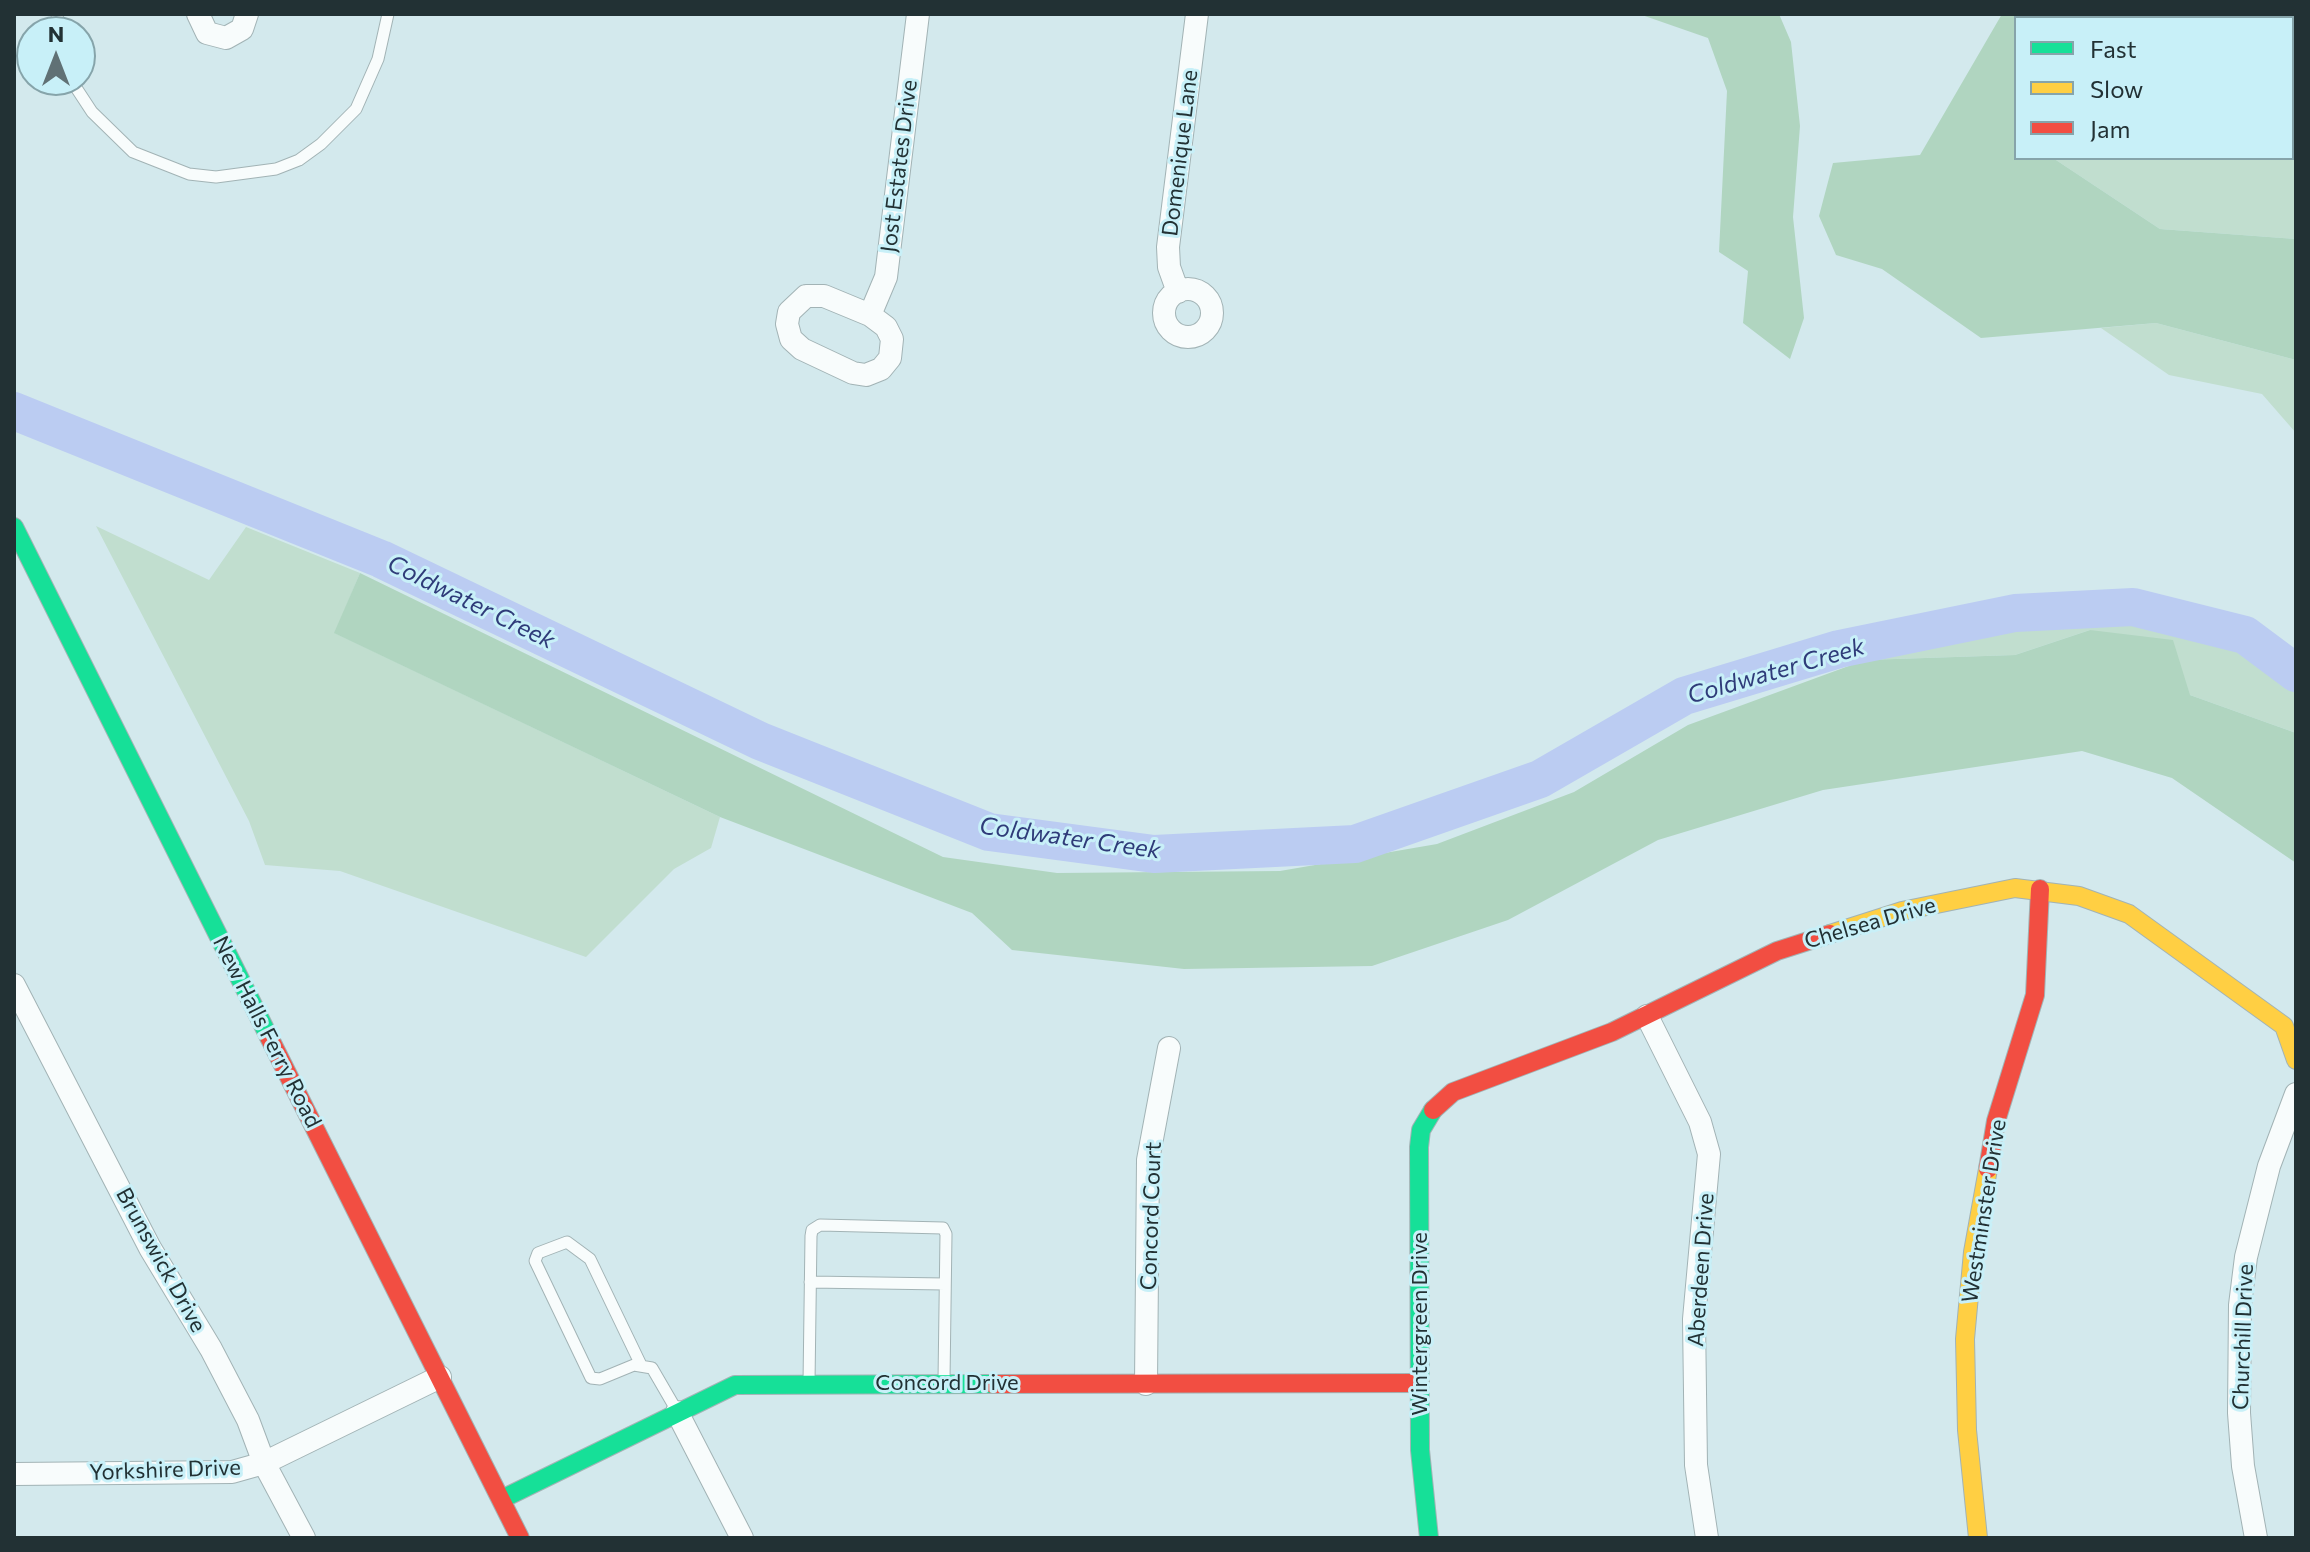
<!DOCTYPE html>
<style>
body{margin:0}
#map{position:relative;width:2310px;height:1552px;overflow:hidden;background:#d3e9ed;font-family:Commissioner,sans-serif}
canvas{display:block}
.frame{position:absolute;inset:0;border:16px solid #223134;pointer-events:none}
.legend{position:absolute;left:2014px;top:16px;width:280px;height:144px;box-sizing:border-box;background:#c8f0f8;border:2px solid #86a4aa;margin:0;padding:10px 14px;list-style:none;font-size:24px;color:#223134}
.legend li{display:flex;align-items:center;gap:16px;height:40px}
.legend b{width:40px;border:2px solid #86a4aa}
.north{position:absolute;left:16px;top:16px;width:80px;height:80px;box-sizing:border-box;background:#c8f0f8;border:2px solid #86a4aa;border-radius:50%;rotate:0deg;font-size:22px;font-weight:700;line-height:32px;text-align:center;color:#223134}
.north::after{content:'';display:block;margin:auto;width:28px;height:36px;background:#607175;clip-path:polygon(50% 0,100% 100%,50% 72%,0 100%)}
</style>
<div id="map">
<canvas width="2310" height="1552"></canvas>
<div class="frame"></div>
<ul class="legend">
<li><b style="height:10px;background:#16e098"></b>Fast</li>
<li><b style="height:10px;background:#ffcf43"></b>Slow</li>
<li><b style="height:10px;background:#f24e42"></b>Jam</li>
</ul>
<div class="north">N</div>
</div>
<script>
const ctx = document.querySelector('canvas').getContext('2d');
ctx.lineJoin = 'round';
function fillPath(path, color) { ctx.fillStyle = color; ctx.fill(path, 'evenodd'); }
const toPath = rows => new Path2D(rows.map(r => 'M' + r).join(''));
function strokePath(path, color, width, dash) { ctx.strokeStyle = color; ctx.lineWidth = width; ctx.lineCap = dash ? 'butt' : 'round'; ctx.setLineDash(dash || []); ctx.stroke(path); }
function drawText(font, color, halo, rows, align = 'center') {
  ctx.font = font + ' Commissioner,sans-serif'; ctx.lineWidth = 6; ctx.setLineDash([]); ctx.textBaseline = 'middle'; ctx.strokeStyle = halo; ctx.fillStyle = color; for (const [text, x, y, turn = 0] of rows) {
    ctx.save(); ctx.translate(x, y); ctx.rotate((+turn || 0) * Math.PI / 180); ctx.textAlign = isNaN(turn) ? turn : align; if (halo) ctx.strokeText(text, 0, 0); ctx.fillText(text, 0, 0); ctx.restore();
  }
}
fillPath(toPath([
 [2292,39,2296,41,2296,239,2160,229,2053,158,2292,158],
 [2156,323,2296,360,2296,433,2262,394,2169,375,2101,328],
 [96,526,209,580,246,527,360,573,335,633,720,817,711,848,674,869,586,957,340,871,265,865,249,821],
 [2097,612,2166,620,2248,652,2296,691,2296,733,2190,695,2090,630,2015,655,1865,660,1983,626]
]), '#c1decf');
fillPath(toPath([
 [1639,14,1779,14,1791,42,1800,126,1793,217,1804,318,1790,359,1743,323,1748,271,1719,252,1727,91,1708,38],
 [2002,14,2102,14,2100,18,2016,18,2016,158,2053,158,2160,229,2296,239,2296,360,2156,323,1981,338,1882,269,1836,255,1819,216,1833,163,1920,155],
 [360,573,943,857,1057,873,1280,871,1437,844,1574,792,1688,725,1865,660,2015,655,2090,630,2173,640,2190,695,2296,733,2296,863,2172,778,2082,751,1823,790,1658,840,1508,920,1372,966,1184,969,1012,950,972,913,720,817,334,633]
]), '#b0d5c0');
strokePath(toPath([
 [14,411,381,559,760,741,989,832,1154,854,1355,844,1540,779,1684,696,1839,649,2015,613,2133,607,2245,635,2296,673]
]), '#bbccf2', 38);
const lane = toPath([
 [57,14,59,32],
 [71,80,92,112,133,152,189,174,216,177,276,169,299,160,321,144,356,109,378,59,388,14],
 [810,1282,945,1284],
 [641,1365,590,1259,567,1242,538,1253,535,1261,591,1378,600,1379,634,1365,652,1368,677,1411],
 [809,1383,811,1236,812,1230,820,1225,943,1228,946,1234,944,1380]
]);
const street = toPath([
 [198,14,207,33,226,38,242,29,247,14],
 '1164 313a24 24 0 1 1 48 0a24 24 0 1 1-48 0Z',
 [1178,292,1169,267,1168,247,1197,14],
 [806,296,824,296,870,315,886,327,892,339,890,358,881,369,866,375,853,373,802,349,791,339,787,324,789,312,806,296],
 [870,315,886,277,918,14],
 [14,985,150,1248,211,1349,248,1420,264,1463,304,1538],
 [1647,1016,1700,1122,1709,1154,1694,1319,1696,1465,1707,1538],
 [1146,1384,1148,1160,1169,1048],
 [677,1412,742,1538],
 [14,1474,232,1472,264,1463,440,1377],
 [2256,1538,2243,1466,2239,1413,2240,1305,2246,1257,2269,1166,2296,1094]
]);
const fast = toPath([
 [14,527,269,1037],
 [502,1499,735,1385,993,1384],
 [1429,1538,1420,1450,1419,1147,1421,1130,1433,1110]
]);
const slow = toPath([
 [1830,934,1902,911,2015,888,2079,896,2129,914,2284,1026,2296,1060],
 [1978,1538,1967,1430,1965,1339,1973,1252,1988,1169]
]);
const jam = toPath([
 [269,1037,520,1538],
 [1433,1110,1453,1092,1612,1032,1777,951,1830,934],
 [1988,1169,1996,1121,2035,995,2040,889],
 [993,1384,1420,1383]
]);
strokePath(lane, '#a2b3b5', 13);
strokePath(street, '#a2b3b5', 24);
strokePath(fast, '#a2b3b5', 20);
strokePath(slow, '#a2b3b5', 20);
strokePath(jam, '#a2b3b5', 20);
strokePath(lane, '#f8fcfc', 11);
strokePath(street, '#f8fcfc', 22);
strokePath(fast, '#16e098', 18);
strokePath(slow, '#ffcf43', 18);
strokePath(jam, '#f24e42', 18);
drawText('22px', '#223134', '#c8f0f8', [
 ["Domenique Lane",1180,153,-83],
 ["Jost Estates Drive",899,166,-83],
 ["Chelsea Drive",1870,923,-16],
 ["New Halls Ferry Road",267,1032,63],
 ["Westminster Drive",1984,1211,-81],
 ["Concord Court",1151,1216,-88],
 ["Brunswick Drive",161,1260,61],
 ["Aberdeen Drive",1701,1270,-86],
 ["Wintergreen Drive",1420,1324,-90],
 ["Churchill Drive",2243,1337,-88],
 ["Concord Drive",947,1383],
 ["Yorkshire Drive",165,1470,-2]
]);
drawText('italic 24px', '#2f3b79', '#c8f0f8', [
 ["Coldwater Creek",471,602,26],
 ["Coldwater Creek",1776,671,-16],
 ["Coldwater Creek",1070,838,8]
]);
</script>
